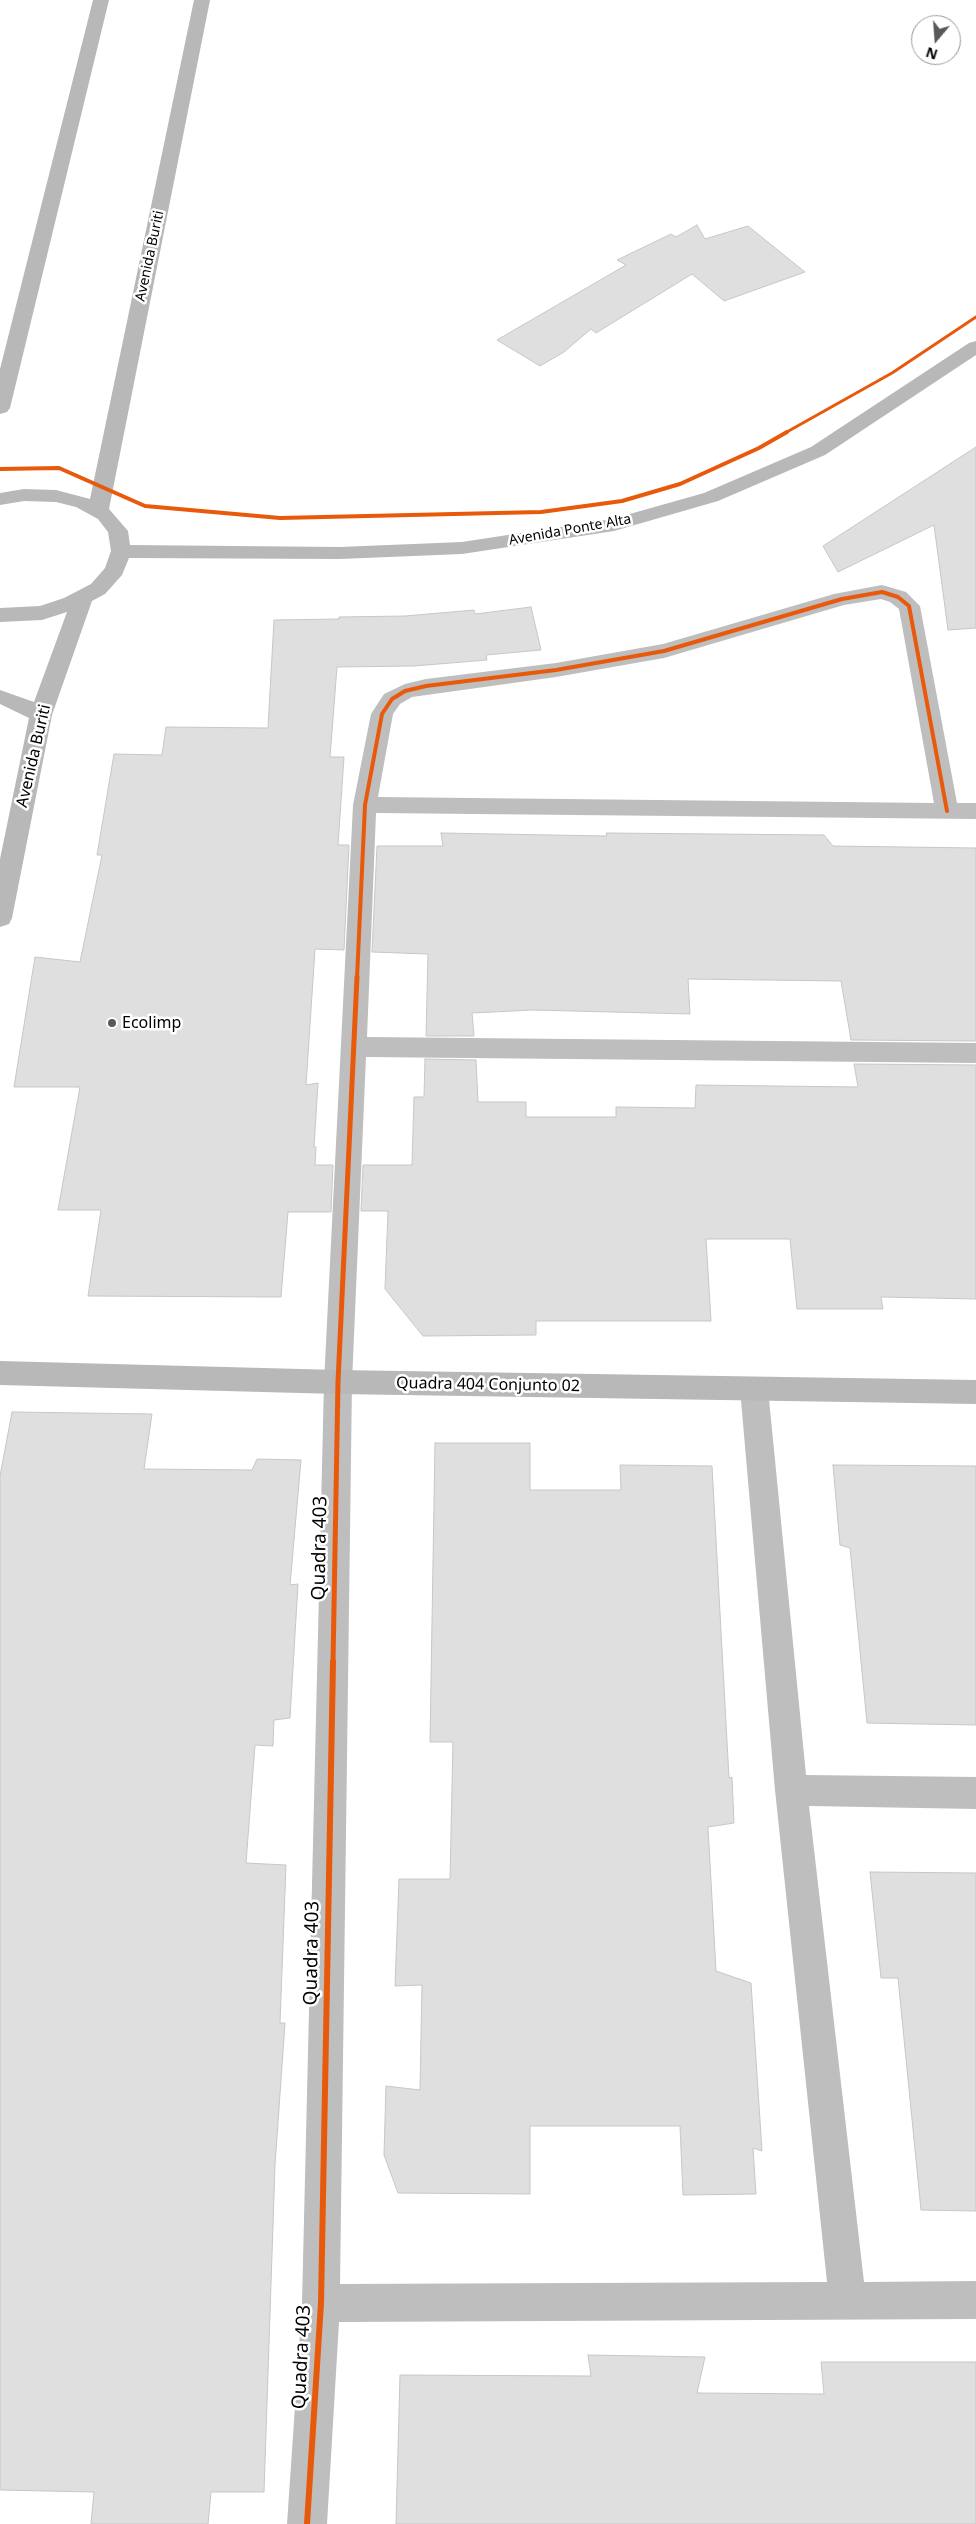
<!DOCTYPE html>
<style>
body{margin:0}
#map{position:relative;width:976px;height:2524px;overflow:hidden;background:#fff;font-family:"Noto Sans",sans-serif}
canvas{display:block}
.north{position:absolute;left:911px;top:15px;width:50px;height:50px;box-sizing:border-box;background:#fff;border:1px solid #999;border-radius:50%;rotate:198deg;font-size:14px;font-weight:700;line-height:20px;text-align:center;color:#000}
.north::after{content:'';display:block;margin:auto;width:18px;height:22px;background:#595959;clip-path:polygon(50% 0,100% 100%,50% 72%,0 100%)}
</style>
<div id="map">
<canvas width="976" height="2524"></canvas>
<div class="north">N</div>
</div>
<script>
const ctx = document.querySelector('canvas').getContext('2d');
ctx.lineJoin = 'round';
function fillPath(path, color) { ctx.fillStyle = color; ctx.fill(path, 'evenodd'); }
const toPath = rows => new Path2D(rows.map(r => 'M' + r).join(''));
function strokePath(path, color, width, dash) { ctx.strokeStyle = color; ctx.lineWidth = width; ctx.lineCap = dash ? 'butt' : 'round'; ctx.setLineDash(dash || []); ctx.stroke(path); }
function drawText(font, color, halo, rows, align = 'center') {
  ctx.font = font + ' "Noto Sans",sans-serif'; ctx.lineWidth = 5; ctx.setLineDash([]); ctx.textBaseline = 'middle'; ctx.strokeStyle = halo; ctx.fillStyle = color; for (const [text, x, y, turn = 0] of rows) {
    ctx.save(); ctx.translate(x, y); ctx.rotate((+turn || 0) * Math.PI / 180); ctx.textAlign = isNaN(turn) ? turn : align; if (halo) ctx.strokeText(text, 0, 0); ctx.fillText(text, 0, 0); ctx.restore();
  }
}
const building = toPath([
 [697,225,705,239,748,226,805,272,724,301,692,274,596,333,591,329,564,352,540,366,497,340,626,265,617,260,671,234,676,237,697,225],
 [976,447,976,628,948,630,934,525,838,572,823,546,976,447],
 [531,607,541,650,486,655,487,660,414,666,337,667,330,757,344,757,338,845,349,845,344,950,315,949,306,1085,318,1083,314,1147,316,1147,315,1165,333,1165,331,1212,288,1212,281,1297,88,1296,101,1210,58,1210,80,1087,14,1087,35,957,80,962,102,855,97,855,114,754,162,755,166,727,268,728,274,620,339,619,339,617,405,616,474,610,475,614,531,607],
 [441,833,607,836,606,833,824,835,833,846,976,848,976,1041,851,1040,841,981,688,979,690,1014,533,1010,472,1013,474,1036,426,1036,428,954,372,952,377,846,443,846,441,833],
 [425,1059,476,1060,478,1102,526,1102,526,1117,616,1117,616,1107,695,1108,696,1085,858,1087,854,1064,976,1065,976,1299,881,1297,883,1309,797,1309,790,1239,706,1239,711,1321,536,1321,536,1335,423,1336,385,1289,388,1211,361,1211,363,1165,412,1165,414,1097,424,1097,425,1059],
 [12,1412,152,1414,144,1469,252,1470,257,1459,301,1460,290,1585,298,1584,290,1718,274,1720,273,1746,255,1745,246,1863,286,1865,280,2023,285,2023,275,2165,264,2492,211,2492,208,2524,91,2524,94,2492,0,2490,0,1476,12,1412],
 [435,1443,530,1443,530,1490,621,1490,620,1465,712,1466,729,1778,732,1777,734,1823,708,1827,716,1971,751,1983,762,2151,753,2148,756,2194,683,2195,680,2126,530,2126,530,2194,398,2193,384,2155,386,2086,420,2090,422,1985,395,1986,399,1879,450,1879,453,1742,430,1742,435,1443],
 [833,1465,976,1466,976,1725,867,1723,850,1548,840,1545,833,1465],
 [870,1872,976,1873,976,2211,921,2210,898,1978,881,1978,870,1872],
 [588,2355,705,2357,697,2393,824,2394,821,2362,976,2362,976,2524,396,2524,400,2375,591,2376,588,2355]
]);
fillPath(building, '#dfdfdf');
strokePath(building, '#c7c7c7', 1);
fillPath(toPath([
 [882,585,906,592,920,606,957,803,976,803,976,819,376,813,367,1037,976,1043,976,1063,366,1057,352,1382,340,2284,827,2282,775,1790,740,1389,744,1380,754,1377,764,1380,768,1389,806,1775,976,1777,976,1809,809,1806,864,2282,976,2281,976,2319,339,2322,327,2524,287,2524,302,2303,324,1382,353,805,371,714,384,694,405,684,426,679,556,663,663,644,834,594,882,585],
 [881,599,890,602,899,609,934,803,378,797,393,714,400,704,412,697,556,677,664,658,844,605,881,599]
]), '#bebebe');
fillPath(toPath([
 [93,0,109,0,10,408,7,412,0,414,0,369,93,0],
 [194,0,210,0,109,509,128,531,130,545,340,547,462,542,612,519,704,493,811,447,969,343,976,341,976,355,825,455,718,501,614,531,462,554,340,559,129,558,122,575,105,594,92,601,52,715,12,918,9,924,0,927,0,859,29,718,0,704,0,690,34,702,67,612,42,620,0,622,0,608,40,606,64,598,91,584,105,568,111,551,108,532,98,519,76,507,56,502,24,501,0,505,0,493,24,489,56,490,90,499,194,0],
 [0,1361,338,1370,976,1380,976,1404,338,1394,0,1385,0,1361]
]), '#b8b8b8');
strokePath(toPath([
 [785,433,892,373,976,317]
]), '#e8590c', 3);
strokePath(toPath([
 [0,469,59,468,145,506,280,518,541,512,622,501,680,484,759,448,787,432],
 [357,978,365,805,382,714,392,699,405,691,426,686,556,670,664,651,842,599,882,592,898,597,909,606,947,811]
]), '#e8590c', 4);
strokePath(toPath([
 [333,1663,338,1382,357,977]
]), '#e8590c', 5);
strokePath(toPath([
 [307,2524,321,2303,333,1662]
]), '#e8590c', 6);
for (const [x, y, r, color] of [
 [112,1023,5,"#595959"]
]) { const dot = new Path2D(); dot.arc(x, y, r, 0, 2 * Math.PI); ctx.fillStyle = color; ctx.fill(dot); strokePath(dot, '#fff', 2); }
drawText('14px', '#000', '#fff', [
 ["Avenida Buriti",150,256,-78],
 ["Avenida Ponte Alta",570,530,-10]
]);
drawText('16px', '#000', '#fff', [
 ["Avenida Buriti",34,756,-77],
 ["Quadra 404 Conjunto 02",488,1385,1]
]);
drawText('16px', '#000', '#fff', [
 ["Ecolimp",122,1023]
], 'left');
drawText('19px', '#000', '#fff', [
 ["Quadra 403",320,1548,-89],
 ["Quadra 403",312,1953,-89],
 ["Quadra 403",302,2357,-87]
]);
</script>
